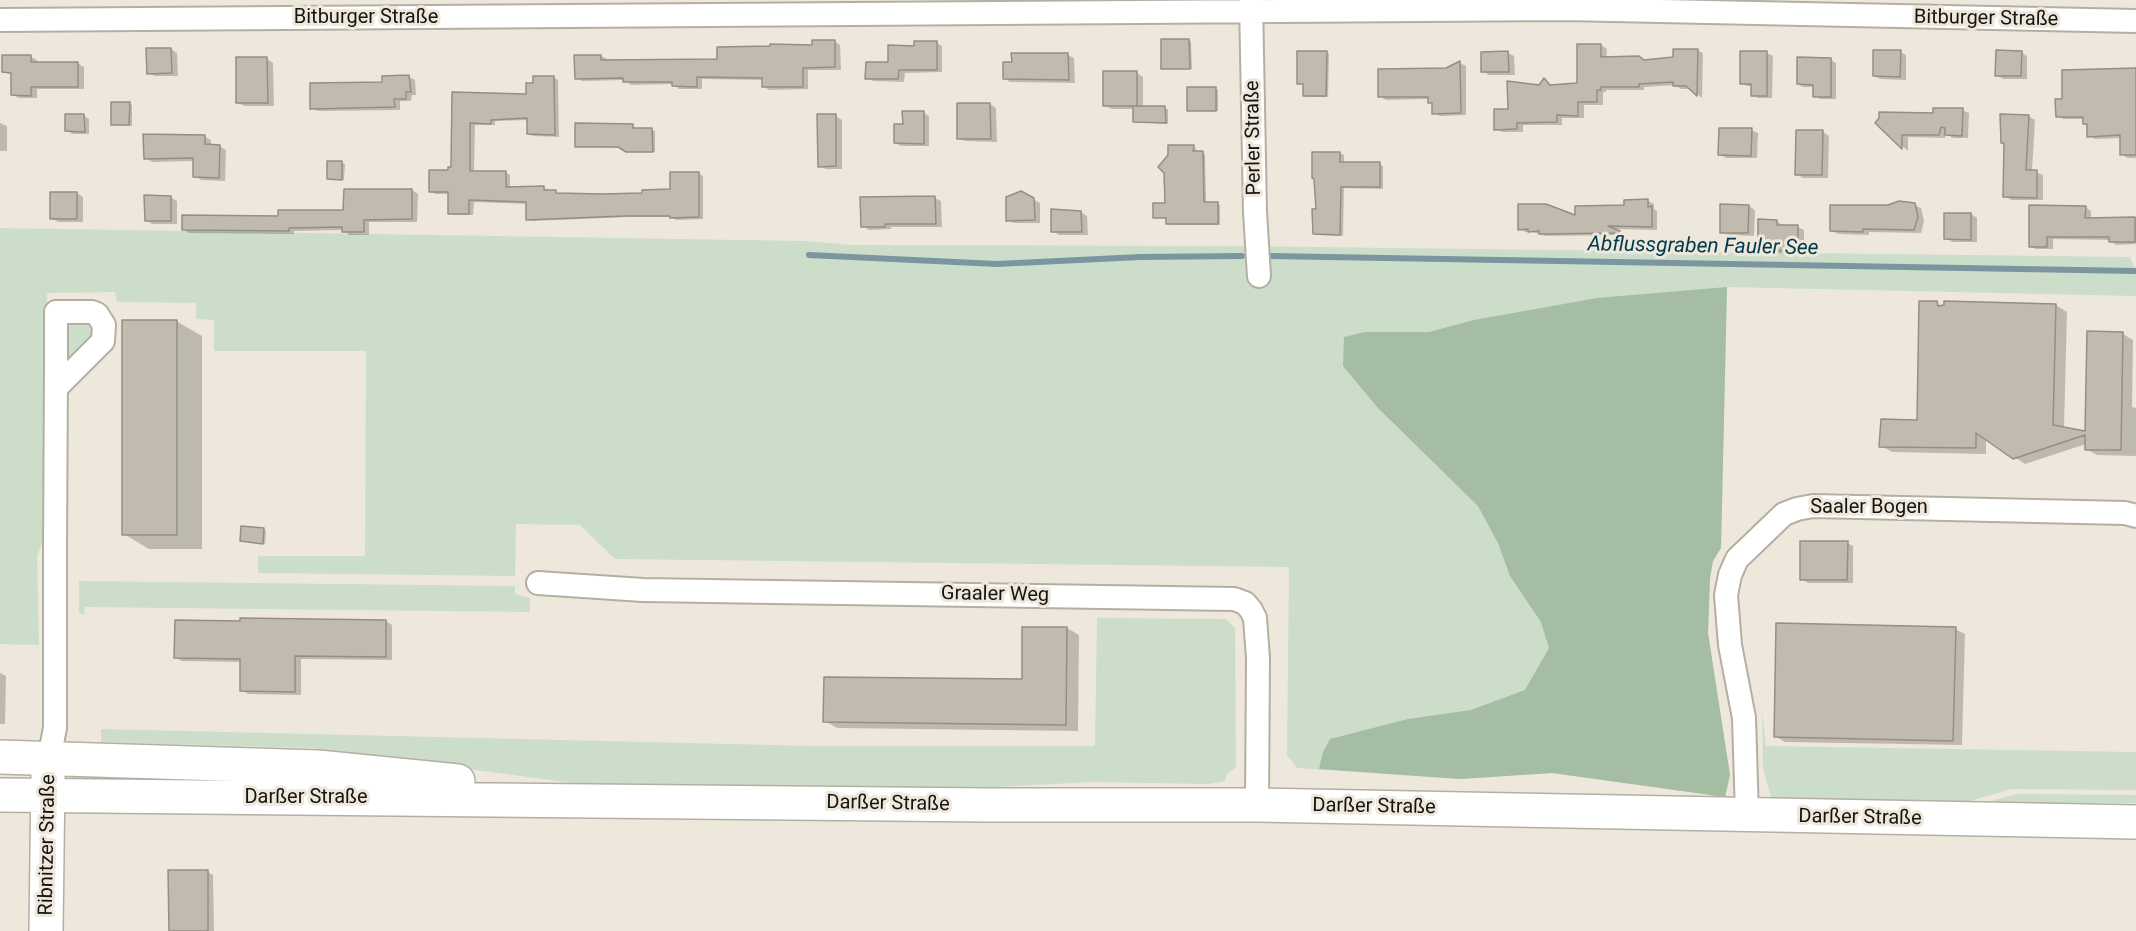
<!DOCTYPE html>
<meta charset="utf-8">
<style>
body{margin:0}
canvas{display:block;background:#eee7db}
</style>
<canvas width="2136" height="931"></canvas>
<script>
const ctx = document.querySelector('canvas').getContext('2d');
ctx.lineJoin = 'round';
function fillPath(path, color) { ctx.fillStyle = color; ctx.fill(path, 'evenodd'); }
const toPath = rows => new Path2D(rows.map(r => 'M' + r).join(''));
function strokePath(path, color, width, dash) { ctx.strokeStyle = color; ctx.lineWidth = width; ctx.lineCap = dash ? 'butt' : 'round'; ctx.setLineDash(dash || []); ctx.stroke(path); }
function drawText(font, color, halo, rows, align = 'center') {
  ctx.font = font + ' Roboto,sans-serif'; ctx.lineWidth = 6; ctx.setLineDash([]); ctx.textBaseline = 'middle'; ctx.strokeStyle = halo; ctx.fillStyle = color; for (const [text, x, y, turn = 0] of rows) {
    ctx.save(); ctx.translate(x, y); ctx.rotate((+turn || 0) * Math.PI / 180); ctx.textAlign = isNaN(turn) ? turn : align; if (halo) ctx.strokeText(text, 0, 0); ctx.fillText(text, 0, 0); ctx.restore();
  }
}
fillPath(toPath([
 [0,228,805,241,852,245,1234,246,2130,257,2136,271,2136,296,1727,287,1721,548,1713,561,1710,578,1708,633,1730,775,1725,797,1552,773,1460,779,1297,768,1287,755,1289,567,615,559,580,525,516,524,515,576,258,573,258,556,365,556,366,351,214,351,214,320,196,319,196,303,117,302,115,292,47,293,45,535,37,556,39,645,0,644],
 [70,321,92,323,94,339,62,365,66,325],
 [79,581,515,586,515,594,530,598,530,612,85,607,84,615,79,613],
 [1097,618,1226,619,1235,628,1236,767,1227,774,1225,781,1209,784,1092,782,958,789,587,785,313,748,101,742,101,729,813,746,1095,746],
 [1762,712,1766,746,2136,752,2136,790,2012,789,1962,803,1772,801,1763,768],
 [2016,794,2136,795,2136,803,2004,803,1967,808]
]), '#ccdec9');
fillPath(toPath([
 [1727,287,1721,548,1713,561,1710,578,1708,633,1730,775,1725,797,1552,773,1460,779,1319,769,1323,752,1330,739,1408,719,1471,710,1525,690,1549,648,1541,622,1510,576,1498,543,1478,506,1378,408,1343,366,1344,337,1365,332,1429,332,1474,320,1597,298]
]), '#a5bda2');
fillPath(toPath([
 [1189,40,1191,42,1192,69,1163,68],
 [834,41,840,45,841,70,808,70,808,89,769,90,763,86,763,80,702,79,702,89,679,89,673,84,631,85,625,80,582,81,576,78,601,56,607,59,607,62,719,60],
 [937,43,942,46,942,72,905,73,904,82,873,81,867,78,915,47],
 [1601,45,1607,49,1606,59,1645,61,1674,59,1697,50,1703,53,1702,98,1691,89,1681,89,1675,85,1644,87,1644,90,1606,90,1606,92,1603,92,1603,105,1584,105,1584,118,1562,118,1562,125,1523,125,1523,132,1502,132,1496,129,1509,111,1540,86,1544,80,1553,86,1579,84],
 [171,49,177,53,178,76,155,76,148,73,148,50],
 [1326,52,1329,54,1328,97,1307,97,1304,95,1305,85,1298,83],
 [1900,52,1906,55,1906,80,1880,79,1874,76],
 [2021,52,2027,56,2027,79,2003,79,1997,75],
 [1508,53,1514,56,1515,75,1489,75,1482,71],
 [1767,53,1773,56,1772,98,1758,98,1753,95,1753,86,1747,86,1741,83],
 [1068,55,1074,58,1075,83,1010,82,1004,78],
 [31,57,37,60,37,64,77,63,84,67,84,89,37,89,37,98,19,98,13,95,13,75,4,72],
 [237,58,267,59,273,63,274,106,244,106,237,102],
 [1798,59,1831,60,1836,63,1836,99,1820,99,1815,96,1815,87,1803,87,1798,84],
 [1460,63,1466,66,1466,115,1440,116,1433,113,1433,104,1430,102,1430,99,1386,100,1380,96],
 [2136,70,2136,158,2127,158,2122,154,2121,138,2095,139,2089,136,2089,126,2085,123,2085,119,2063,119,2057,116,2064,101],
 [1137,73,1143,77,1143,108,1168,109,1168,124,1137,122,1134,121,1135,109,1111,109,1105,105],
 [409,77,415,80,416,95,412,95,411,101,400,101,400,110,318,111,312,108,383,83],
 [554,78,558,80,559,137,533,136,528,133,529,120,495,121,495,125,475,125,474,172,505,172,510,175,510,188,544,188,560,194,643,195,672,190,699,174,703,176,703,219,676,220,672,217,629,217,532,221,528,219,528,204,474,202,473,215,454,215,450,213,450,194,435,194,430,191,453,169,453,94,528,95,535,84],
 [1215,89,1218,90,1218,111,1188,110],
 [129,103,132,105,132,126,112,124],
 [990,104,996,108,997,142,965,141,959,138],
 [1962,110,1969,113,1968,138,1953,138,1946,134,1945,138,1908,137,1908,151,1877,123],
 [904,113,924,113,929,116,929,146,901,146,895,143,904,125],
 [84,116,89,119,89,134,72,134,66,130],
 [835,116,842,120,842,169,826,169,819,166],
 [2028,116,2035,120,2032,171,2043,175,2043,200,2011,200,2005,196,2005,143],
 [0,123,7,126,7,151,0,151],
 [633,125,635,129,655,131,655,152,630,152,622,148,577,146],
 [1751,130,1758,133,1757,158,1726,158,1720,154],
 [1823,132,1829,136,1828,178,1803,178,1797,174],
 [205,137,211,140,211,146,219,146,226,150,225,181,201,180,195,176,195,161,152,162,146,158],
 [1193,146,1196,148,1196,152,1205,154,1206,203,1220,205,1220,225,1170,225,1168,223,1168,219,1154,217,1167,205],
 [1340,153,1344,155,1344,163,1379,164,1383,166,1383,189,1344,188,1343,236,1318,235,1314,233,1318,210],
 [342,163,345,164,344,180,329,178],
 [345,190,412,190,418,194,417,222,369,222,369,235,349,235,344,230,294,231,294,234,189,233,184,230,344,212],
 [1021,192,1040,203,1040,223,1014,223,1008,220],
 [77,193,83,197,83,222,58,222,52,218],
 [170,197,177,201,177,224,152,224,146,220],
 [862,198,935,198,941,201,942,227,891,227,891,229,869,230,863,226],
 [1648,201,1654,204,1654,209,1657,211,1657,230,1612,229,1625,235,1546,236,1532,232,1525,232,1520,229],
 [1914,205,1921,208,1924,221,1921,233,1869,232,1869,235,1838,234,1832,231],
 [1749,206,1755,210,1754,236,1728,235,1721,232],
 [2085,207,2091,211,2091,219,2136,218,2136,244,2116,245,2110,240,2053,239,2053,249,2036,249,2030,246],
 [1081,212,1087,216,1088,235,1059,235,1053,231],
 [1971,214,1977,218,1977,242,1952,242,1946,238],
 [1777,221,1783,226,1798,227,1804,230,1804,254,1766,253,1759,249],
 [1936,303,1945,308,2056,305,2067,312,2064,428,2086,433,2123,334,2133,340,2132,407,2136,408,2136,456,2097,455,2086,449,2086,444,2025,464,1986,438,1986,454,1892,452,1881,446,1918,421],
 [176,321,202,336,202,549,149,549,124,534],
 [264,530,266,531,265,544,241,540],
 [1847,543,1853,546,1853,583,1808,583,1802,579],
 [386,621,392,625,392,660,301,659,301,695,248,694,241,690,241,662,182,661,176,658],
 [1067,628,1079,635,1078,731,837,728,825,721,1023,681],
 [1955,629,1965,634,1962,745,1785,742,1775,736],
 [0,673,6,676,5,724,0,724],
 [208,872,213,875,214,931,170,931]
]), '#0003');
strokePath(toPath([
 [809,255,997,264,1140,257,1242,256],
 [1269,256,2136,271]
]), '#7c969f', 6);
const building = toPath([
 [1161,39,1189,39,1190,69,1161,69,1161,39],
 [812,40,835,40,835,67,803,68,803,87,762,87,762,78,697,77,697,87,672,86,672,82,623,82,623,78,575,79,574,55,601,55,601,60,717,59,717,47,770,46,770,44,812,45,812,40],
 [914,41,937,41,937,70,899,70,898,79,865,79,866,62,888,62,888,45,914,46,914,41],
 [1577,44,1601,44,1601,57,1639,56,1644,60,1673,57,1673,49,1698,49,1697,96,1686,86,1673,86,1673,82,1639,84,1639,87,1601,87,1601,90,1597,90,1597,102,1578,102,1578,116,1557,115,1557,122,1517,123,1517,129,1494,130,1494,109,1508,109,1507,81,1539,85,1544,78,1550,85,1577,83,1577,44],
 [146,48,171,48,172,73,147,74,146,48],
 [1873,50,1901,50,1900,77,1873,76,1873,50],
 [1996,50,2022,51,2021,76,1995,76,1996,50],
 [1297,51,1327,51,1326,96,1303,96,1303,84,1297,84,1297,51],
 [1508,51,1509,72,1481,72,1481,52,1508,51],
 [1740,51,1767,51,1767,96,1751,96,1751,84,1740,84,1740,51],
 [1011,53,1068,53,1069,80,1003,79,1003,62,1012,62,1011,53],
 [2,55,31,55,31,62,78,62,78,87,31,87,31,96,11,95,11,73,2,72,2,55],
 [236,57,267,57,268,103,236,103,236,57],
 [1797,57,1831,58,1831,97,1813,97,1813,85,1797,84,1797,57],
 [1460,61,1461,113,1432,114,1432,103,1428,103,1428,97,1378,97,1378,69,1446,68,1460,61],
 [2136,68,2136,155,2120,155,2120,135,2087,137,2087,124,2083,124,2083,117,2056,117,2055,99,2062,99,2062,70,2136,68],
 [1103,71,1137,71,1137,106,1103,106,1103,71],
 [409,75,411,92,406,92,406,99,394,99,395,107,310,109,310,83,382,82,382,76,409,75],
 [533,76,554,76,555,135,527,134,527,118,491,120,491,124,470,123,470,171,506,171,506,187,544,186,544,190,556,190,556,193,602,194,642,193,642,190,670,189,670,172,699,172,699,217,670,218,670,216,624,216,526,220,526,202,469,200,469,214,448,214,448,192,429,192,429,170,448,170,448,167,451,167,452,92,526,94,526,83,533,83,533,76],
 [1187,87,1216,87,1216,111,1187,111,1187,87],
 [111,102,130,102,129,125,111,125,111,102],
 [957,103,990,103,991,139,957,139,957,103],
 [1133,106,1165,106,1166,123,1133,122,1133,106],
 [1933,108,1963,108,1962,136,1945,135,1945,128,1941,127,1939,135,1902,135,1902,149,1875,123,1879,118,1879,112,1933,113,1933,108],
 [902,111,924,111,924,144,894,143,894,124,903,124,902,111],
 [65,114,84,114,85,132,65,131,65,114],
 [817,114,836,114,836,166,818,167,817,114],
 [2000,114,2029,115,2026,170,2037,170,2037,198,2003,197,2004,143,2001,143,2000,114],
 [575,123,633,124,633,128,652,128,653,152,626,152,618,147,575,147,575,123],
 [1719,128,1752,128,1751,156,1718,155,1719,128],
 [1796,130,1823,130,1822,175,1795,175,1796,130],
 [143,134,205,135,205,144,220,145,219,178,193,177,193,158,144,159,143,134],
 [1168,145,1194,145,1193,151,1203,151,1204,202,1218,202,1218,224,1166,224,1166,218,1153,218,1153,203,1165,203,1164,173,1158,167,1168,155,1168,145],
 [1312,152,1340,152,1340,162,1380,162,1380,187,1341,187,1340,235,1313,234,1312,209,1316,209,1314,179,1312,178,1312,152],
 [327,161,342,161,342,180,327,179,327,161],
 [344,189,412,189,412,219,364,220,364,232,342,232,342,227,289,228,289,231,182,230,182,215,278,216,278,210,343,210,344,189],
 [1021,191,1034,198,1035,220,1006,221,1006,197,1021,191],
 [50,192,77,192,77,219,50,219,50,192],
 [144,195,171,196,171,221,145,221,144,195],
 [935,196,936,224,885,224,885,227,861,227,860,197,935,196],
 [1648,199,1648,207,1652,206,1652,227,1608,226,1620,231,1619,233,1539,234,1539,231,1528,232,1528,229,1518,230,1518,204,1546,204,1575,215,1575,206,1624,205,1624,200,1648,199],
 [1899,201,1915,203,1918,217,1914,230,1863,229,1863,232,1830,231,1830,205,1888,205,1899,201],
 [1720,204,1749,205,1748,233,1720,233,1720,204],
 [2029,205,2086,206,2085,218,2135,217,2135,242,2109,242,2109,237,2047,237,2047,247,2029,247,2029,205],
 [1051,209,1081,211,1082,232,1051,232,1051,209],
 [1944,213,1971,213,1971,240,1944,239,1944,213],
 [1758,219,1777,220,1777,225,1798,225,1798,251,1758,250,1758,219],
 [1919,301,1937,301,1938,306,1944,305,1944,301,2056,304,2053,425,2085,431,2087,331,2123,332,2121,450,2085,450,2085,435,2013,459,1976,433,1976,448,1879,447,1881,419,1917,420,1919,301],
 [122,320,177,320,177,535,122,535,122,320],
 [241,526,264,528,263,544,240,541,241,526],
 [1800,541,1848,541,1847,580,1800,580,1800,541],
 [240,618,386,620,386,657,295,656,295,692,240,691,240,659,174,658,175,620,240,621,240,618],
 [1776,623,1956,627,1953,741,1774,737,1776,623],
 [1022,627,1067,627,1066,725,823,722,824,677,1022,679,1022,627],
 [168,870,208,870,208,931,169,931,168,870]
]);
fillPath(building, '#c1bbaf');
strokePath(building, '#958e84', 1.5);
const street = toPath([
 [1251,0,1255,212,1259,276],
 [0,20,1565,9,2136,21],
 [538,583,643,590,1234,599,1245,603,1251,610,1255,618,1258,658,1257,805],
 [49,759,55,728,55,550,56,370,56,312,92,312,97,314,104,325,103,341,56,388],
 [1747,816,1744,718,1730,645,1726,595,1730,575,1737,559,1784,514,1797,509,1813,506,2125,513,2136,516]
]);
const secondary = toPath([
 [0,757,318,767,458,781],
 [0,795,987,805,1257,805,2136,822],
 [46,931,48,776]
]);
strokePath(street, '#b5afa3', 26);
strokePath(secondary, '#b5afa3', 36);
strokePath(street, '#fff', 22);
strokePath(secondary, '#fff', 33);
drawText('20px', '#171410', '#eee7db', [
 ["Bitburger Straße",366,18],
 ["Bitburger Straße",1986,19,1],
 ["Perler Straße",1254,138,-91],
 ["Saaler Bogen",1869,508],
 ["Graaler Weg",995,595,1],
 ["Darßer Straße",306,798],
 ["Darßer Straße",888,804,1],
 ["Darßer Straße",1374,807,1],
 ["Darßer Straße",1860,818,1],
 ["Ribnitzer Straße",48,845,-89]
]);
drawText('italic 21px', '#013b4b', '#eee7db', [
 ["Abflussgraben Fauler See",1703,247,1]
]);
</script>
